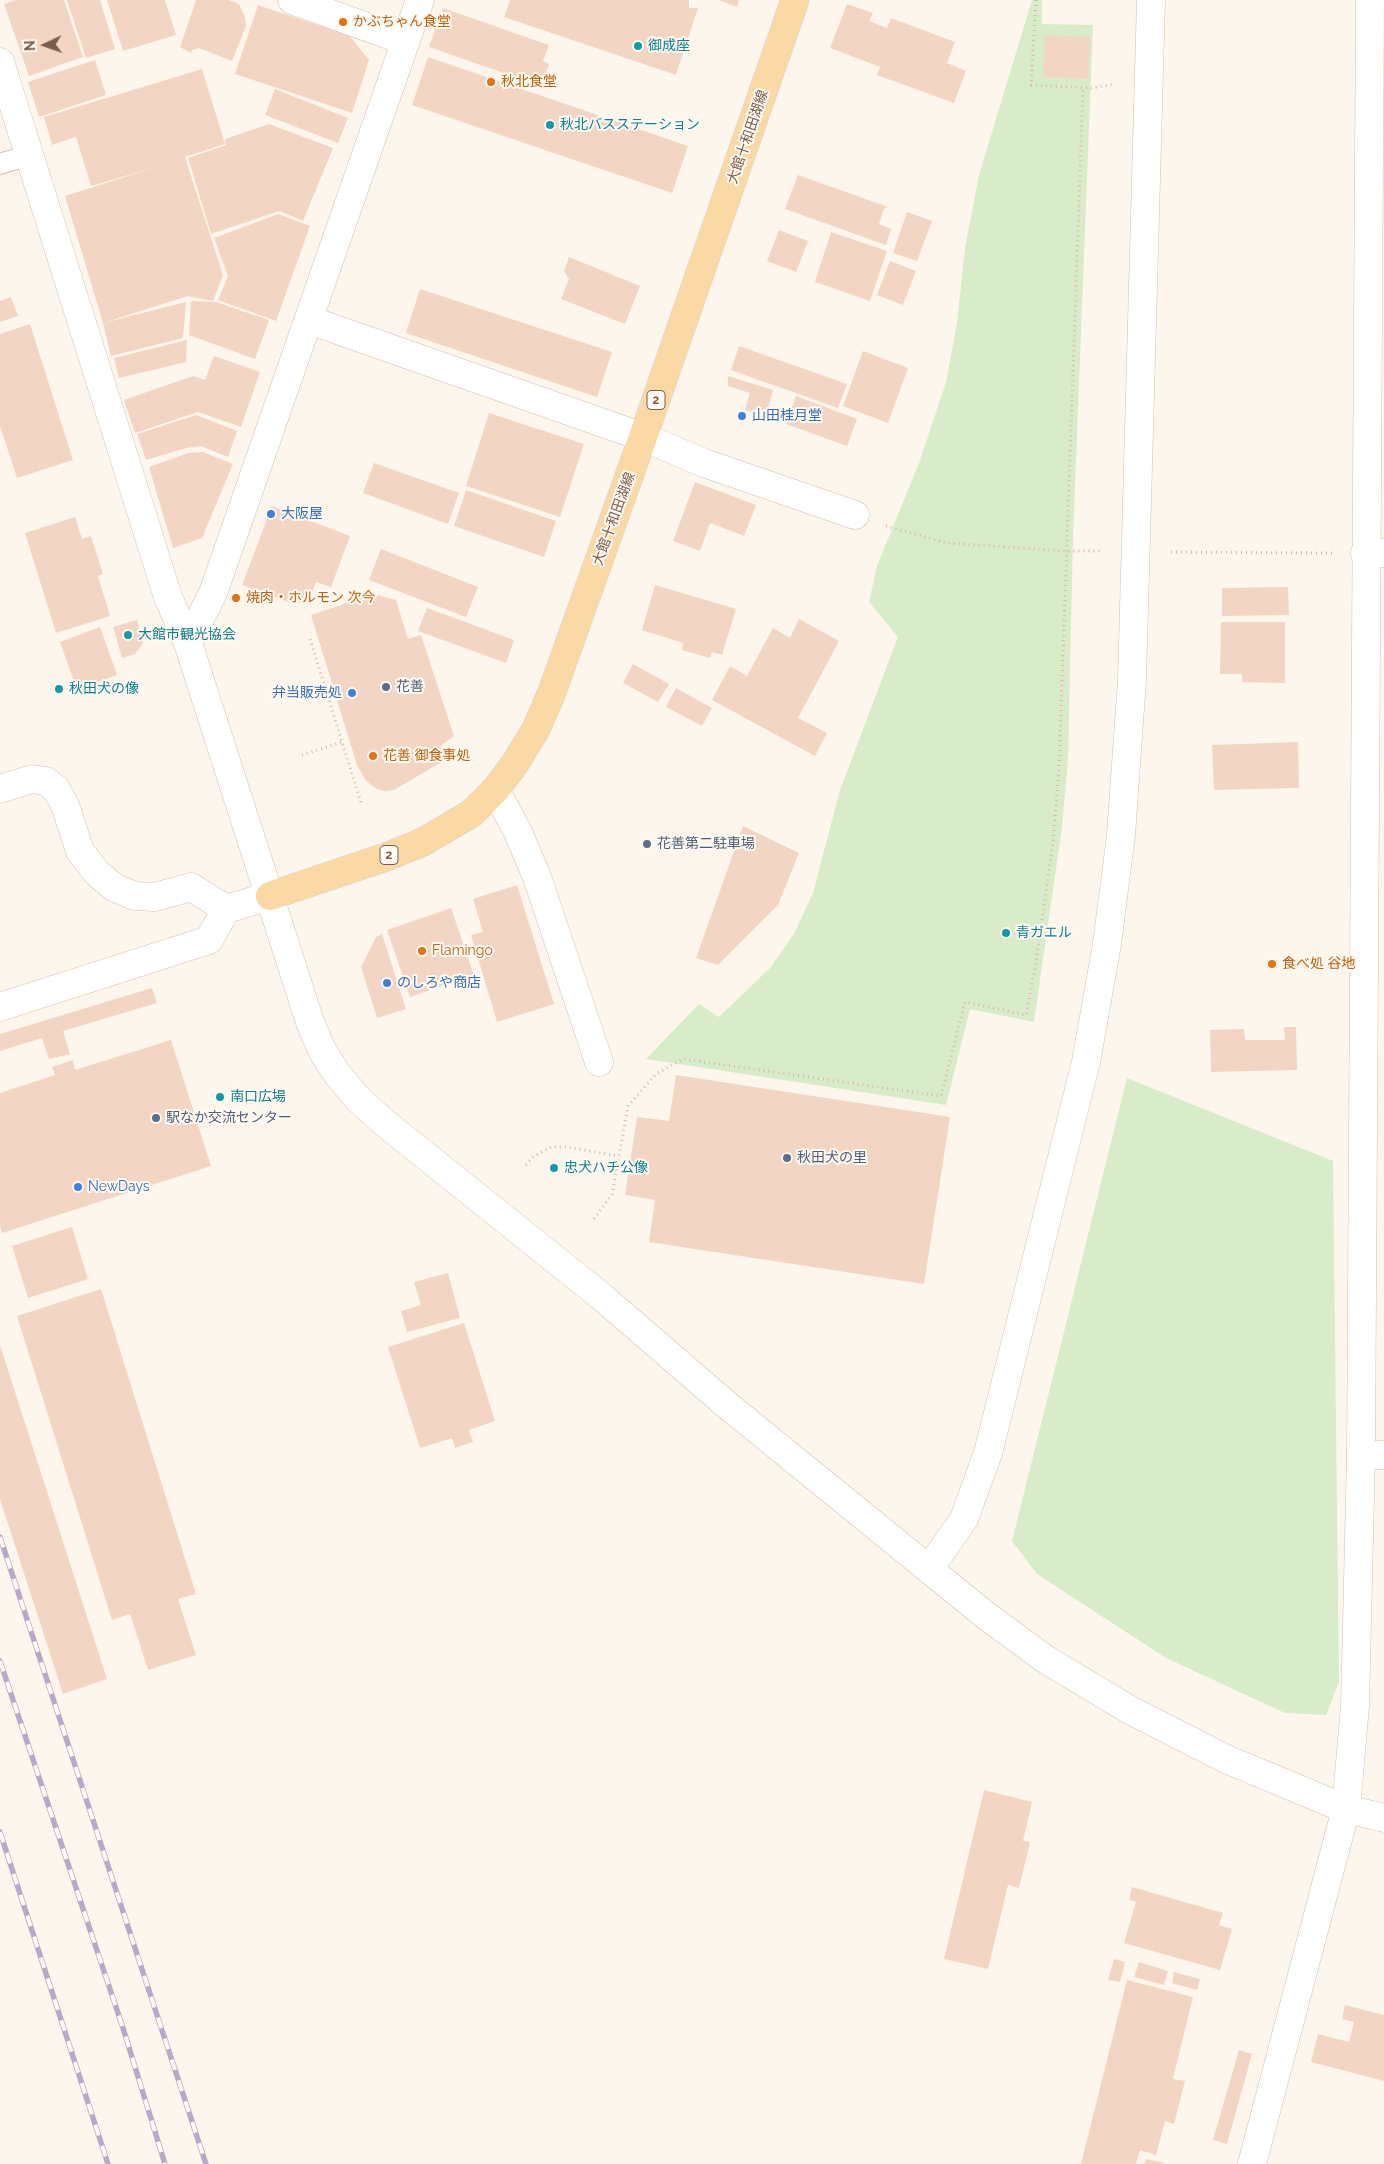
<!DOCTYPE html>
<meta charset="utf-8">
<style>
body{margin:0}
#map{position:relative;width:1384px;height:2164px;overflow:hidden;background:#fdf6ec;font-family:Raleway,sans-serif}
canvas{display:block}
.north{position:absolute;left:20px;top:20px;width:50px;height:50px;-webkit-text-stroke:4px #fffaf3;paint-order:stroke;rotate:267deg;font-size:14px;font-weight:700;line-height:20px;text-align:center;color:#7a5c4d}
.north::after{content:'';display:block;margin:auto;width:18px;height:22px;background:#7a5c4d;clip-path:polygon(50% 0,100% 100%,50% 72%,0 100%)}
</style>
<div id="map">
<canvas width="1384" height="2164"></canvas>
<div class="north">N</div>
</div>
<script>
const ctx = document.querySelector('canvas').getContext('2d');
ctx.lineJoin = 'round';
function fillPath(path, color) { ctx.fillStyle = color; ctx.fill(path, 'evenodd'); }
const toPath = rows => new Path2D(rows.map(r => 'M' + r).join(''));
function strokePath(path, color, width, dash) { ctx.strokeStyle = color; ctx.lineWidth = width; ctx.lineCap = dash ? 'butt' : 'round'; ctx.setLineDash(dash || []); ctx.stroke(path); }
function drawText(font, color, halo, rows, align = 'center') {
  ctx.font = font + ' Raleway,"Noto Sans JP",sans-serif'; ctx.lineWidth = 4; ctx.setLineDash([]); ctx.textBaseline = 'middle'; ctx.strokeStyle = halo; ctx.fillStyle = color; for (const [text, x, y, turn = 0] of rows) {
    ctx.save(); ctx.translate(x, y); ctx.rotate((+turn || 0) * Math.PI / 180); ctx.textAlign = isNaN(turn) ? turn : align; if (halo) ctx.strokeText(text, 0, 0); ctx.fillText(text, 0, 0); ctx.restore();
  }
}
fillPath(toPath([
 [1032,0,1042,0,1042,24,1093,25,1073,537,1068,760,1062,827,1034,1022,970,1009,946,1105,646,1059,699,1004,719,1017,770,968,794,934,813,893,840,790,898,637,869,602,877,566,919,463,946,382,957,323,965,248,979,175],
 [1127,1078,1333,1161,1339,1682,1326,1715,1285,1713,1166,1658,1037,1574,1012,1541]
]), '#d8ecc9');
fillPath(toPath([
 [16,0,64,0,83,57,29,76,4,4],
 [67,0,100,0,115,49,86,58],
 [107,0,165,0,176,35,123,51],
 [196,0,229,0,239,4,245,17,246,26,232,61,199,48,192,50,191,53,180,47],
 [510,0,689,0,689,8,698,8,676,75,504,17],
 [718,0,739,0,737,7],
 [847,4,873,13,869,21,887,28,891,18,955,42,947,63,966,71,954,103,877,75,880,67,830,48],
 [258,5,350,36,369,60,352,113,235,74],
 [443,8,549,45,543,61,549,64,541,86,429,47],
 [1045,35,1090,37,1088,79,1043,77],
 [428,57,688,146,672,193,412,105],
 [95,60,106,95,39,117,28,82],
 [202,69,225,144,185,157,223,275,213,301,188,296,103,323,65,196,156,167,91,186,76,137,52,145,44,117],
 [275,89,348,118,338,143,265,115],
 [269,124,333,148,303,221,279,211,211,234,188,158,226,145,225,139],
 [798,175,888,207,884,209,879,224,891,229,886,245,785,209],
 [907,212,932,221,917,261,893,253],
 [278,214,310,226,276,321,218,300,228,276,214,238],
 [779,230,808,241,796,272,767,261],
 [831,232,887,251,870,301,815,282],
 [569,257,640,286,625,324,561,299,569,279,564,271],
 [890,261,916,271,903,305,877,295],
 [420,289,612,352,597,397,406,333],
 [11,297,18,316,0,322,0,301],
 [191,301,216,302,269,320,255,359,189,335],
 [186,302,183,338,111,356,103,323],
 [30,324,73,460,17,478,0,426,0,334],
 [187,340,186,362,119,378,114,358],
 [739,346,847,384,838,408,731,370],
 [863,351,908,368,888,423,843,406],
 [214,356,260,372,241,427,198,412,135,433,124,400,193,376,205,380],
 [728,376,773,390,766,416,745,410,750,393,728,386],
 [796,396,857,419,847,446,786,424],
 [489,413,584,444,560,517,466,486],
 [196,415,237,431,228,457,201,446,186,448,146,460,137,434],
 [203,452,233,464,202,538,173,548,149,467,188,453],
 [374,463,459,493,448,524,363,493],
 [695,482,756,505,744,536,710,523,700,551,673,541],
 [466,490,556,521,544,557,454,526],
 [272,506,350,536,331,587,316,582,308,602,291,603,242,585],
 [75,517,82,539,91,536,103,574,98,576,110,616,56,633,25,533],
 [381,549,478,587,466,617,369,580],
 [655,585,736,609,722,655,712,652,710,658,682,650,683,643,642,630],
 [1288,587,1289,615,1222,616,1222,588],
 [374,594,396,600,408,639,421,635,454,736,440,746,447,759,394,790,385,791,377,789,366,781,357,765,311,615],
 [427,608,514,640,506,663,418,631],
 [799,619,839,641,798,718,827,733,815,756,712,700,730,666,747,676,773,628,790,638],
 [137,620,143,643,135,654,122,658,113,627],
 [1221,622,1285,622,1285,683,1242,682,1242,674,1220,674],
 [100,627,117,675,77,690,60,642],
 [633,664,669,684,658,702,623,683],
 [676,688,712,708,702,726,666,707],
 [1298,742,1299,788,1214,790,1212,745],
 [743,826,799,853,778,905,718,965,696,958],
 [517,885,554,1004,497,1022,471,935,483,932,473,899],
 [451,908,474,975,410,997,387,930],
 [382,934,406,1009,377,1018,361,967,376,937],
 [152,988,157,1003,63,1031,70,1054,49,1059,42,1038,0,1051,0,1034],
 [1284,1027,1296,1027,1297,1070,1211,1072,1210,1030,1244,1029,1245,1040,1285,1040],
 [171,1040,211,1166,2,1233,0,1226,0,1093,55,1075,52,1067,73,1060,75,1070],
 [676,1075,950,1117,924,1284,649,1242,655,1200,625,1195,637,1117,669,1121],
 [72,1227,88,1279,28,1298,12,1246],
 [448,1273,460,1318,407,1332,401,1311,421,1305,414,1282],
 [101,1289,196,1594,178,1599,196,1655,148,1670,130,1614,112,1620,17,1316],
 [464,1323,495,1421,469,1430,473,1442,455,1448,452,1438,420,1448,388,1347],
 [0,1345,107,1679,63,1694,0,1499],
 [984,1790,1032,1802,1023,1841,1030,1842,1019,1888,1008,1885,988,1969,944,1959],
 [1132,1887,1223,1913,1219,1925,1232,1929,1220,1970,1124,1943,1136,1902,1129,1900],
 [1114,1959,1125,1962,1120,1982,1108,1980],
 [1139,1962,1168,1971,1164,1985,1134,1977],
 [1174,1972,1200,1979,1197,1990,1172,1983],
 [1127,1980,1193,1997,1173,2079,1185,2081,1174,2124,1165,2121,1156,2155,1140,2150,1136,2164,1081,2164],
 [1345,2005,1384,2015,1384,2081,1311,2062,1318,2034,1349,2042,1354,2022,1342,2019],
 [1239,2050,1252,2054,1227,2144,1213,2140],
 [1146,2159,1164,2163,1164,2164,1144,2164]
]), '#f3d5c3');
const lane = toPath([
 [0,164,29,155]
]);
const street = toPath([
 [292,0,406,41],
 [309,320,643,437,704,463,855,515],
 [1365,553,1384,553],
 [188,643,213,593,420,0],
 [495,790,517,830,537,877,599,1062],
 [1361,1455,1384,1455],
 [1252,2164,1346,1809]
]);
const secondary = toPath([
 [0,62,168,597,188,643,310,1022,322,1050,337,1074,359,1100,386,1124,602,1297,727,1405,984,1614,1045,1659,1130,1710,1226,1759,1346,1809,1384,1818],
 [0,789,32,779,46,781,56,789,65,805,80,851,97,873,115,888,135,896,155,897,191,887,226,909],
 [0,1007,209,940,226,909,270,896],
 [929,1569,964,1519,988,1453,1086,1062,1107,944,1121,835,1132,680,1151,0],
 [1346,1809,1355,1706,1361,1455,1370,0]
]);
const primary = toPath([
 [270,896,386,857,423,842,472,813,495,790,514,765,536,729,552,692,643,437,795,0]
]);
strokePath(lane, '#d1beb0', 22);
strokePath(street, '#d1beb0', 29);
strokePath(secondary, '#d6c0b0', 29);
strokePath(primary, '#dad1cd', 29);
strokePath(toPath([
 [1036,0,1031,85,1091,88,1114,84],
 [886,526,947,543,1066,551,1102,551],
 [1171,552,1332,553],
 [310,639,362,806],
 [302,755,342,742],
 [526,1165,533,1157,551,1147,566,1147,619,1156],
 [594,1219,612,1194,628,1106,656,1074,683,1059,941,1096,965,1002,1026,1015,1035,968,1053,842,1059,768,1083,88]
]), '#d9b8a5', 3, [1, 4]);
strokePath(lane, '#fff', 20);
strokePath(street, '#fff', 28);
strokePath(secondary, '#fff', 28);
strokePath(primary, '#fbd9a5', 28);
const rail = toPath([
 [0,1537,206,2164],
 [0,1661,123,2028,165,2164],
 [0,1832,108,2164]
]);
strokePath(rail, '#b9a8c9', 5.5);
strokePath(rail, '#fffaf3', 4, [11]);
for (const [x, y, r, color] of [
 [343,22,5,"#e8710a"],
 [638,46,5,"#0f9aa8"],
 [491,82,5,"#e8710a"],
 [550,125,5,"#0f9aa8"],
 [742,416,5,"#3f7fe0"],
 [271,514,5,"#3f7fe0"],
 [236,598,5,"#e8710a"],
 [128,635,5,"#0f9aa8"],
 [386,687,5,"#5c6f8a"],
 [59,689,5,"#0f9aa8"],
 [352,693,5,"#3f7fe0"],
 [373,756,5,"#e8710a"],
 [647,844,5,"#5c6f8a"],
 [1006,933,5,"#0f9aa8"],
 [422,951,5,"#e8710a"],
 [1272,964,5,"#e8710a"],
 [387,983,5,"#3f7fe0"],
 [220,1097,5,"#0f9aa8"],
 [156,1118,5,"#5c6f8a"],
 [787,1158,5,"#5c6f8a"],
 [554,1168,5,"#0f9aa8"],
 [78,1187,5,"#3f7fe0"]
]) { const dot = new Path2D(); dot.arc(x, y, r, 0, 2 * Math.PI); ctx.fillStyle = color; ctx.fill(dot); strokePath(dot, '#fffaf3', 2); }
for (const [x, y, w] of [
 [656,400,18],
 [389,855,18]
]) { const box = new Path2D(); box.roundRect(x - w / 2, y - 9.5, w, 19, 4); ctx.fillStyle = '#fffaf3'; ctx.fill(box); strokePath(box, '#7a5c4d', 1); }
drawText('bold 12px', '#7a5c4d', null, [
 ["2",656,400],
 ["2",389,855]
]);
drawText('14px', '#c56008', '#fffaf3', [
 ["かぶちゃん食堂",353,22],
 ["秋北食堂",501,82],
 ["焼肉・ホルモン 次今",246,598],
 ["花善 御食事処",383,756],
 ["Flamingo",432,951],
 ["食べ処 谷地",1282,964]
], 'left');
drawText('14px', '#0d838f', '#fffaf3', [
 ["御成座",648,46],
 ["秋北バスステーション",560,125],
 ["大館市観光協会",138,635],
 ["秋田犬の像",69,689],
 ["青ガエル",1016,933],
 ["南口広場",230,1097],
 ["忠犬ハチ公像",564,1168]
], 'left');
drawText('14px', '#7a5c4d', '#fffaf3', [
 ["大館十和田湖線",748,137,-71],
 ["大館十和田湖線",614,519,-70]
]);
drawText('14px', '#366cbe', '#fffaf3', [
 ["山田桂月堂",752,416],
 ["大阪屋",281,514],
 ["弁当販売処",342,693,"right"],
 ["のしろや商店",397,983],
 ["NewDays",88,1187]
], 'left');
drawText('14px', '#4e5e75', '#fffaf3', [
 ["花善",396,687],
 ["花善第二駐車場",657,844],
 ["駅なか交流センター",166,1118],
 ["秋田犬の里",797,1158]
], 'left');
</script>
